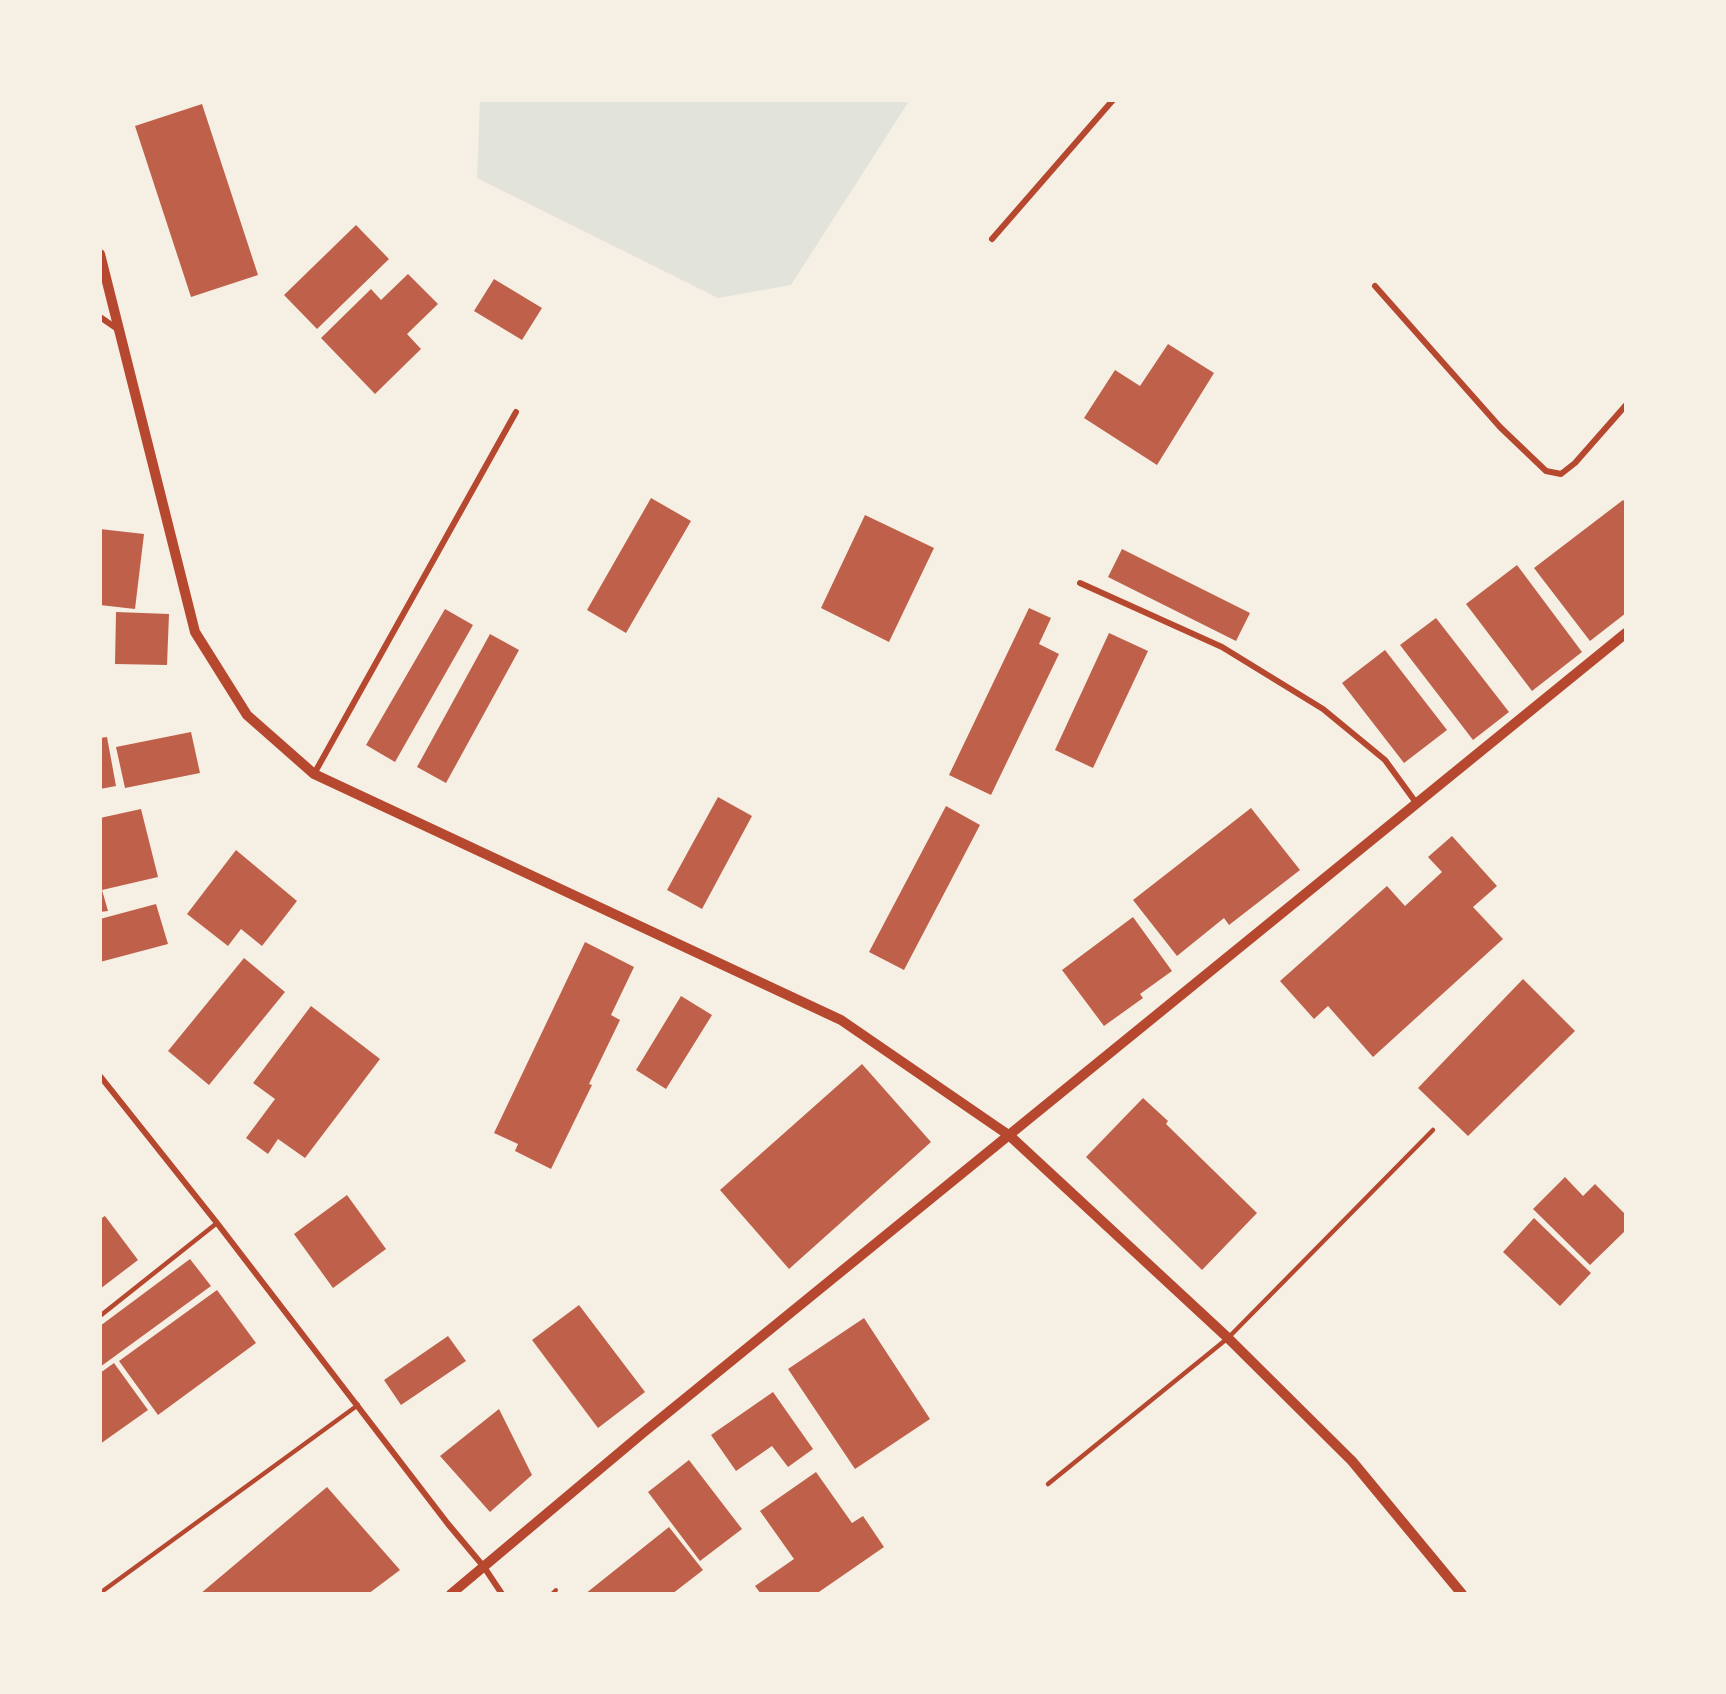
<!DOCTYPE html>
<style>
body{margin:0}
#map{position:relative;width:1726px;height:1694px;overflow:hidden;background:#f6efe4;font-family:Georgia,serif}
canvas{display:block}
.frame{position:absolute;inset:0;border:102px solid #f6efe4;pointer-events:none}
</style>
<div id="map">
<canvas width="1726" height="1694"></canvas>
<div class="frame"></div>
</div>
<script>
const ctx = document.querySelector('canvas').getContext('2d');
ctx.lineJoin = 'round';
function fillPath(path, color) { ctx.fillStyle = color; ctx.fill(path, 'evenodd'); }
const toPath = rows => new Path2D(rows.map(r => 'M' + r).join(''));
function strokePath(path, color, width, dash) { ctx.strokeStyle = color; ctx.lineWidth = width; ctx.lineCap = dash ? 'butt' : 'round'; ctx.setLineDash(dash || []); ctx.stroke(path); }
fillPath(toPath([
 [480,101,480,100,909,101,791,285,718,298,477,178]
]), '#e2e4dc');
fillPath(toPath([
 [202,104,258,275,191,297,135,126],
 [356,225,389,259,317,329,284,295],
 [408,274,438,304,407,334,421,349,375,394,321,338,371,289,381,300],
 [494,279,542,308,522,340,474,311],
 [1168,344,1214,373,1157,465,1084,418,1115,370,1140,386],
 [651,498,691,521,626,633,587,610],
 [1623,500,1626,503,1626,613,1590,641,1534,568],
 [865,515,934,548,889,642,821,608],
 [100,529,144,534,135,609,100,605],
 [1122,549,1250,613,1236,641,1108,577],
 [1517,565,1582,652,1532,691,1466,604],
 [1029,608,1051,618,1039,644,1059,654,991,795,949,775],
 [445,609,473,625,395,762,366,745],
 [116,612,169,614,167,665,115,664],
 [1436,618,1509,712,1473,740,1400,645],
 [1109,633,1148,651,1093,768,1055,750],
 [490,634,519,650,446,783,417,767],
 [1385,650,1447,730,1404,763,1342,683],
 [191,732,200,773,125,788,116,747],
 [107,737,116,786,100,789,100,738],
 [718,797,752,816,702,909,667,890],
 [946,806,980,825,904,970,869,952],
 [1251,808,1300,870,1229,925,1224,918,1177,956,1133,900],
 [141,809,158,877,102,890,108,911,100,912,100,818],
 [1452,836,1497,886,1473,907,1503,939,1373,1057,1328,1006,1314,1019,1280,981,1387,886,1405,906,1442,872,1428,857],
 [236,850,297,901,262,946,241,929,228,946,187,914],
 [156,904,168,944,100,962,100,919],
 [1133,917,1172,971,1140,994,1143,998,1104,1026,1062,970],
 [585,942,634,967,611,1015,620,1020,589,1084,592,1085,551,1169,515,1151,518,1144,494,1133],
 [244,958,285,992,209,1085,168,1051],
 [1523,979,1575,1031,1468,1136,1418,1088],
 [681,996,712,1015,666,1089,636,1070],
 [311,1006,380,1059,305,1158,278,1139,268,1154,246,1138,275,1099,253,1083],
 [862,1064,931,1142,789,1269,720,1190],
 [1143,1098,1168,1121,1166,1124,1257,1213,1202,1270,1086,1157],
 [1565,1177,1583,1196,1595,1184,1626,1215,1626,1230,1590,1265,1533,1209],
 [347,1195,386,1249,333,1288,294,1234],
 [105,1216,138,1260,100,1289,100,1219],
 [1534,1218,1591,1273,1560,1306,1503,1252],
 [190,1259,211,1286,100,1367,100,1326],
 [217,1290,256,1343,158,1415,119,1361],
 [579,1305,645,1392,598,1428,532,1340],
 [864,1318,930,1419,855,1469,788,1369],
 [448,1336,466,1361,401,1405,384,1380],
 [114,1363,148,1410,100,1444,100,1373],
 [773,1392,813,1449,788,1467,772,1446,736,1471,711,1435],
 [499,1409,532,1475,490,1512,440,1456],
 [689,1460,742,1529,700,1561,648,1492],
 [816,1472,852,1523,863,1516,884,1547,816,1594,761,1594,755,1586,794,1559,760,1511],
 [327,1487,400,1570,368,1594,200,1594],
 [669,1527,703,1570,672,1594,585,1594]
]), '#bf614a');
strokePath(toPath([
 [552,1594,556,1590]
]), '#b5482f', 4);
strokePath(toPath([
 [100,1316,217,1223],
 [1048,1484,1228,1338,1433,1130],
 [100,1593,358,1405]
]), '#b5482f', 4.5);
strokePath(toPath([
 [992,239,1113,100],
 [1375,286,1500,427,1546,471,1561,474,1575,463,1626,405],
 [100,317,119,330],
 [1080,583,1222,647,1323,709,1385,760,1417,804],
 [314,774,516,412],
 [100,1076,217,1223,448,1524,484,1567,502,1594]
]), '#b5482f', 6);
strokePath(toPath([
 [100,254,195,632,247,715,314,774,841,1020,1010,1136,1228,1338,1352,1461,1462,1594],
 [451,1594,644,1432,1626,633]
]), '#b5482f', 10);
</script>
